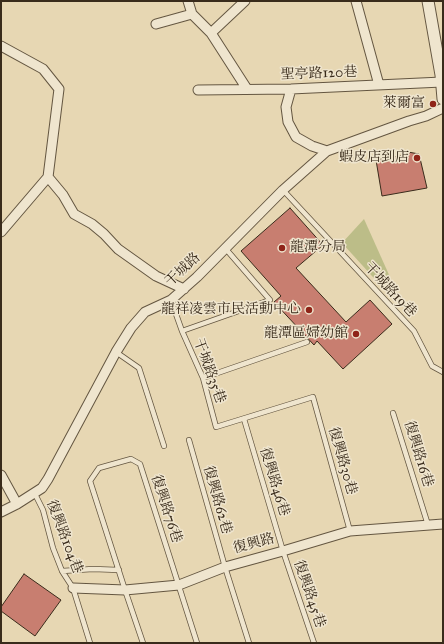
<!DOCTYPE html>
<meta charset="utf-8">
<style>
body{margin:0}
#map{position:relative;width:444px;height:644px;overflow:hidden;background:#e7d7b3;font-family:"IM FELL Great Primer",serif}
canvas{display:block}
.frame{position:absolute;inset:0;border:2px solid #392b1b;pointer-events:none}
</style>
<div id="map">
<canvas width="444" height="644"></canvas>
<div class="frame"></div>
</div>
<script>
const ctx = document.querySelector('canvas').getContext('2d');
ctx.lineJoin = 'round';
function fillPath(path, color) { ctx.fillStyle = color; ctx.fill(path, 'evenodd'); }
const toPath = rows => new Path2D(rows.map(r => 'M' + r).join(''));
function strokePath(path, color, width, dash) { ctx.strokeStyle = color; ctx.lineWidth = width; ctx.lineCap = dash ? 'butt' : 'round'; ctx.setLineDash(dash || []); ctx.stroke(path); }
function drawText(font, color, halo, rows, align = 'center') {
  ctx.font = font + ' "IM FELL Great Primer","Noto Serif TC",serif'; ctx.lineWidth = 3; ctx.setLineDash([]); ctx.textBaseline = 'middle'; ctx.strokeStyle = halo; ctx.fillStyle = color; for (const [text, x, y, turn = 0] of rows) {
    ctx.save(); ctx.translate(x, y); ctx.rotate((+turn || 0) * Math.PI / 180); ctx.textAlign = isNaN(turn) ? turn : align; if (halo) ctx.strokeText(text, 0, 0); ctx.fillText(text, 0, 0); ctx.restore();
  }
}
fillPath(toPath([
 [364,219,390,277,382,287,342,243]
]), '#bcbd88');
const building = toPath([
 [408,152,419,154,427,188,382,196,376,160,409,154,408,152],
 [290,208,323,245,296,268,346,322,370,300,392,324,343,369,317,341,314,345,274,302,281,296,241,251,290,208],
 [24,574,61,600,35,636,1,611,1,607,24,574]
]);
fillPath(building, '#c87e70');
strokePath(building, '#392b1b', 1);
const service = toPath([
 [283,190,414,331,432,366,443,372],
 [171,300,182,331,203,378,216,427,313,397,350,531],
 [182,331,270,300,225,248],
 [116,352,139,368,164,446],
 [203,378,307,342],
 [393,413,428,525],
 [244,419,283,551,314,643],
 [189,440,225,567,249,643],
 [35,494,43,510,53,548,62,571,73,588,90,643],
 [62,571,93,569,119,570],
 [143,643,125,590,90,481,99,468,131,459,140,464,197,643]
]);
const minor = toPath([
 [188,1,192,14,211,33,247,89],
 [356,1,379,85],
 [156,24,192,14],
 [211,33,245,1],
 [1,46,43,69,59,89,48,177,63,195,74,214,92,224,104,234,118,249,156,276,184,289],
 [291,89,286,107,288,122,296,137,312,146,327,151],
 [198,90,291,89,442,82],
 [1,232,48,177],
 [1,475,17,504],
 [1,512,17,504,42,488,48,479,116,352,131,328,145,312,171,300,197,277,283,190,327,151,409,121,426,116,443,108],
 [73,588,125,590,179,585,225,567,283,551,350,531,443,524]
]);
const tertiary = toPath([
 [428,1,441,75,443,99]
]);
strokePath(service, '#645641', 6);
strokePath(minor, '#645641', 11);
strokePath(tertiary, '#645641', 13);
strokePath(service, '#efe5ce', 4.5);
strokePath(minor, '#efe5ce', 9);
strokePath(tertiary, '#efe5ce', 11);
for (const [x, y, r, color] of [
 [433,104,4,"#8f2418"],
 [417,158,4,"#8f2418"],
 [282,248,4,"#8f2418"],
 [309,310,4,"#8f2418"],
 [356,334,4,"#8f2418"]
]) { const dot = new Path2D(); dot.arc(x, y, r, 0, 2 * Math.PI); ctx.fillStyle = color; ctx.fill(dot); strokePath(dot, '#efe5ce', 1.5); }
drawText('14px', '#392b1b', '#efe5ce', [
 ["聖亭路120巷",319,74,-2],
 ["干城路",183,270,-43],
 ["干城路19巷",390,290,47],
 ["干城路35巷",209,371,70],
 ["復興路16巷",418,454,73],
 ["復興路30巷",342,461,74],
 ["復興路46巷",274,482,73],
 ["復興路62巷",217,500,74],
 ["復興路76巷",166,509,72],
 ["復興路104巷",64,537,69],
 ["復興路",254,544,-15],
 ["復興路45巷",309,594,71]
]);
drawText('14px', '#392b1b', '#efe5ce', [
 ["萊爾富",425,104],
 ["蝦皮店到店",409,158],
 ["龍潭分局",290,248,"left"],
 ["龍祥凌雲市民活動中心",301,310],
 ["龍潭區婦幼館",348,334]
], 'right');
</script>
